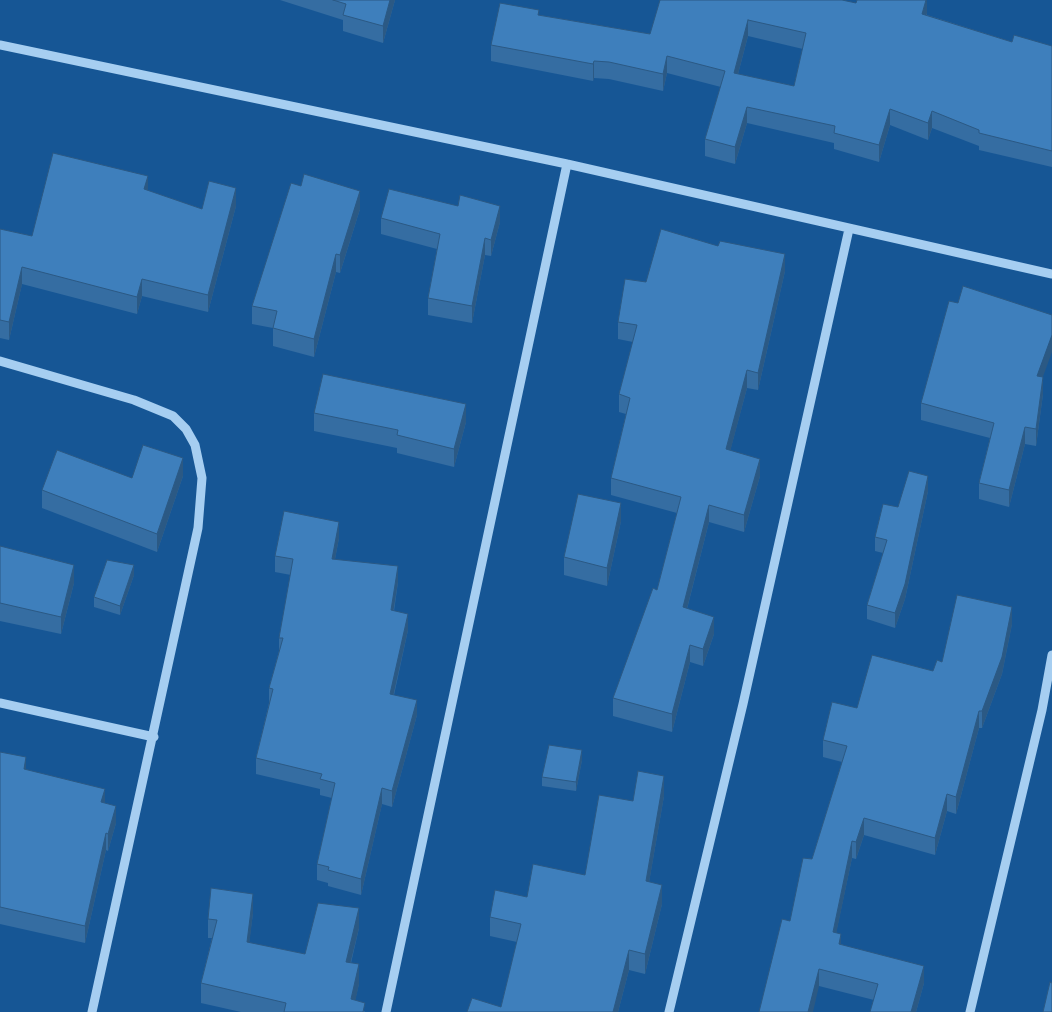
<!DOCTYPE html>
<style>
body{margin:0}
canvas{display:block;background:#165695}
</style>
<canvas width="1052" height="1012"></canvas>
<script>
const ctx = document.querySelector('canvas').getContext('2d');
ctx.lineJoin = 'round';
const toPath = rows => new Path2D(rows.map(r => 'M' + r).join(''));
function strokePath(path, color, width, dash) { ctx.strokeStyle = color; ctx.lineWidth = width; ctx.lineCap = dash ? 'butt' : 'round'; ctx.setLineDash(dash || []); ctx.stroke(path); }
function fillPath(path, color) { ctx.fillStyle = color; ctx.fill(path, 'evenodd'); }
strokePath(toPath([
 [0,45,567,164,1052,274],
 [0,361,134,400,173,416,186,429,195,445,202,478,198,528,92,1012],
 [0,703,154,737],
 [386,1012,567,164],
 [669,1012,743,704,849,229],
 [970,1012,1042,710,1052,655]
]), '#a6cef1', 9);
fillPath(toPath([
 [280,0,395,0,383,43,343,31,343,20],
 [927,0,927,15,1012,42,1052,46,1052,167,979,150,979,146,932,128,928,140,890,125,879,162,834,149,834,143,747,123,735,164,705,156,705,139,721,87,667,73,663,91,609,79,594,78,593,81,491,61,491,45,539,15,650,34,856,3],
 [748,36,803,49,794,86,738,74],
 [148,191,202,209,236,206,208,312,142,296,137,314,22,284,9,340,0,338,0,229,32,236],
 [360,209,340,273,336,272,314,357,273,346,273,328,252,324,252,306],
 [381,218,500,222,491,256,485,255,472,323,428,315,428,298,437,249,381,234],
 [785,271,758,390,747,388,730,451,760,476,744,532,709,522,687,609,714,634,703,666,690,662,672,732,613,716,613,698,657,590,677,513,611,495,611,478,626,414,619,412,619,394,633,342,618,339,618,322,646,282],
 [1043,377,1043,394,1036,446,1025,444,1009,507,979,499,979,483,990,438,921,420,921,403],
 [314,413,466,422,454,467,397,453,397,448,314,431],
 [183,476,157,552,42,508,42,490,132,478],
 [928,491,905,599,895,628,867,619,867,605,883,553,875,551,875,537,898,507],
 [621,521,607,586,564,575,564,557],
 [339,538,335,559,398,582,394,611,408,630,394,695,417,715,392,807,382,804,361,895,328,886,328,883,317,880,317,864,332,798,320,795,320,789,256,774,256,758,269,703,269,688,279,651,279,638,291,575,275,572,275,556],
 [0,546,74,583,61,634,0,621],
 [134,575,120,615,94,607,94,597],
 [1012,624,1002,674,982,728,979,728,956,814,947,811,935,855,864,835,856,859,852,858,836,933,841,944,924,983,916,1012,870,1012,874,1000,819,986,790,921,812,859,842,762,823,757,823,740,857,708,933,671,942,662],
 [0,752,26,770,105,803,116,823,108,851,106,850,85,943,0,924],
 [582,760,576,791,542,786,542,777],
 [664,796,649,882,662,904,645,974,629,970,618,1012,467,1012,501,1007,517,942,490,936,490,917,527,897,585,875],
 [253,913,249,943,305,954,359,928,351,963,359,984,355,1000,365,1012,241,1012,201,1003,201,983,212,938,208,938,208,919]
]), '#356da2');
fillPath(toPath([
 [390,0,395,0,383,43,383,26],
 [926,0,927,0,927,13,922,31,922,14],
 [748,20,748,36,734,89,734,73],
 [667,56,667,73,663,91,663,74],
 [594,61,594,78,593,81,593,64],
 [747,107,747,123,735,164,735,147],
 [890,109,890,125,879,162,879,145],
 [932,111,932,128,928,140,928,123],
 [148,176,148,194,144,189],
 [236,188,236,206,208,312,208,295],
 [360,191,360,209,340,273,340,255],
 [500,206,500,222,491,256,491,240],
 [485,238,485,255,472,323,472,306],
 [336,254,336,272,314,357,314,339],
 [785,254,785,271,758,390,758,373],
 [22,267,22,284,9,340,9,322],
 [142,279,142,296,137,314,137,297],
 [1052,335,1052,352,1037,393,1037,376],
 [747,370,747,388,726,467,726,449],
 [1043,377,1043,394,1036,446,1036,429],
 [466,404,466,422,454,467,454,449],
 [1025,427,1025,444,1009,507,1009,490],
 [183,458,183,476,157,552,157,534],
 [760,459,760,476,744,532,744,515],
 [928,476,928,491,905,599,895,628,895,613],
 [621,503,621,521,607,586,607,568],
 [709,505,709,522,683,624,683,607],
 [339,522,339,538,332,575,332,559],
 [74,565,74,583,61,634,61,617],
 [134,565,134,575,120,615,120,606],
 [398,566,398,582,391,626,391,610],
 [1012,607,1012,624,1002,674,982,728,982,711],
 [408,614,408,630,390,710,390,694],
 [714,617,714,634,703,666,703,649],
 [690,645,690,662,672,732,672,714],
 [417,700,417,715,392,807,392,791],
 [979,711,979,728,956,814,956,797],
 [582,750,582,760,576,791,576,782],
 [26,757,26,774,24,769],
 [664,776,664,796,646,900,646,881],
 [382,788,382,804,361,895,361,879],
 [105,789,105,807,101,802],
 [947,794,947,811,935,855,935,838],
 [116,806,116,823,108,851,108,834],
 [864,818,864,835,856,859,856,842],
 [106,833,106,850,85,943,85,926],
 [852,841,852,858,833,949,833,932],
 [662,885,662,904,645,974,645,954],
 [253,894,253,913,247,962,247,942],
 [359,908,359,928,346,981,346,962],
 [841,934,841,951,839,944],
 [629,950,629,970,618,1012,613,1012],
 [359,964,359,984,353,1012,351,999],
 [924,966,924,983,916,1012,911,1012],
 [819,969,819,986,813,1012,808,1012]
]), '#2b5984');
const building = toPath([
 [333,0,390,0,383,26,343,15,346,4,333,0],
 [660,0,842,0,856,3,857,0,926,0,922,14,1012,42,1014,35,1052,46,1052,151,979,133,979,130,932,111,928,123,890,109,879,145,834,133,835,126,747,107,735,147,705,139,725,71,667,56,663,74,609,62,594,61,593,64,491,45,500,3,539,10,538,15,650,34,660,0],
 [748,20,806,33,794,86,734,73,748,20],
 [53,153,148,176,144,189,202,209,209,181,236,188,208,295,142,279,137,297,22,267,9,322,0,320,0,229,32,236,53,153],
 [304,174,360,191,340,255,336,254,314,339,273,328,277,311,252,306,291,183,301,186,304,174],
 [389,189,458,206,460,195,500,206,491,240,485,238,472,306,428,298,440,234,381,218,389,189],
 [661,229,718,246,720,241,785,254,758,373,747,370,726,449,760,459,744,515,709,505,683,607,714,617,703,649,690,645,672,714,613,698,653,588,657,590,681,497,611,478,630,398,619,394,637,325,618,322,625,279,646,282,661,229],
 [963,286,1052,315,1052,335,1037,376,1043,377,1036,429,1025,427,1009,490,979,483,994,423,921,403,949,301,958,303,963,286],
 [323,374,466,404,454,449,397,435,398,430,314,413,323,374],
 [143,445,183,458,157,534,42,490,57,450,132,478,143,445],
 [909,471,928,476,905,584,895,613,867,605,887,540,875,537,883,504,898,507,909,471],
 [578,494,621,503,607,568,564,557,578,494],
 [284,511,339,522,332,559,398,566,391,610,408,614,390,694,417,700,392,791,382,788,361,879,328,870,329,867,317,864,335,783,320,779,322,774,256,758,273,689,269,688,283,638,279,638,293,559,275,556,284,511],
 [0,546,74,565,61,617,0,603,0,546],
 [107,560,134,565,120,606,94,597,107,560],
 [957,595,1012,607,1002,657,982,711,979,711,956,797,947,794,935,838,864,818,856,842,852,841,833,932,841,934,839,944,924,966,911,1012,870,1012,878,984,819,969,808,1012,759,1012,782,919,790,921,803,858,812,859,847,746,823,740,832,702,857,708,872,655,933,671,937,660,942,662,957,595],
 [549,745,582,750,576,782,542,777,549,745],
 [0,752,26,757,24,769,105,789,101,802,116,806,108,834,106,833,85,926,0,907,0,752],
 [638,771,664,776,646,881,662,885,645,954,629,950,613,1012,467,1012,472,998,501,1007,521,924,490,917,495,890,527,897,533,864,585,875,599,795,633,801,638,771],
 [211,888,253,894,247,942,305,954,318,903,359,908,346,962,359,964,351,999,365,1003,363,1012,284,1012,286,1003,201,983,217,920,208,919,211,888],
 [1050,982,1052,983,1052,1012,1043,1012,1050,982]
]);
fillPath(building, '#3e7fbc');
strokePath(building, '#2b5984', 1);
</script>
